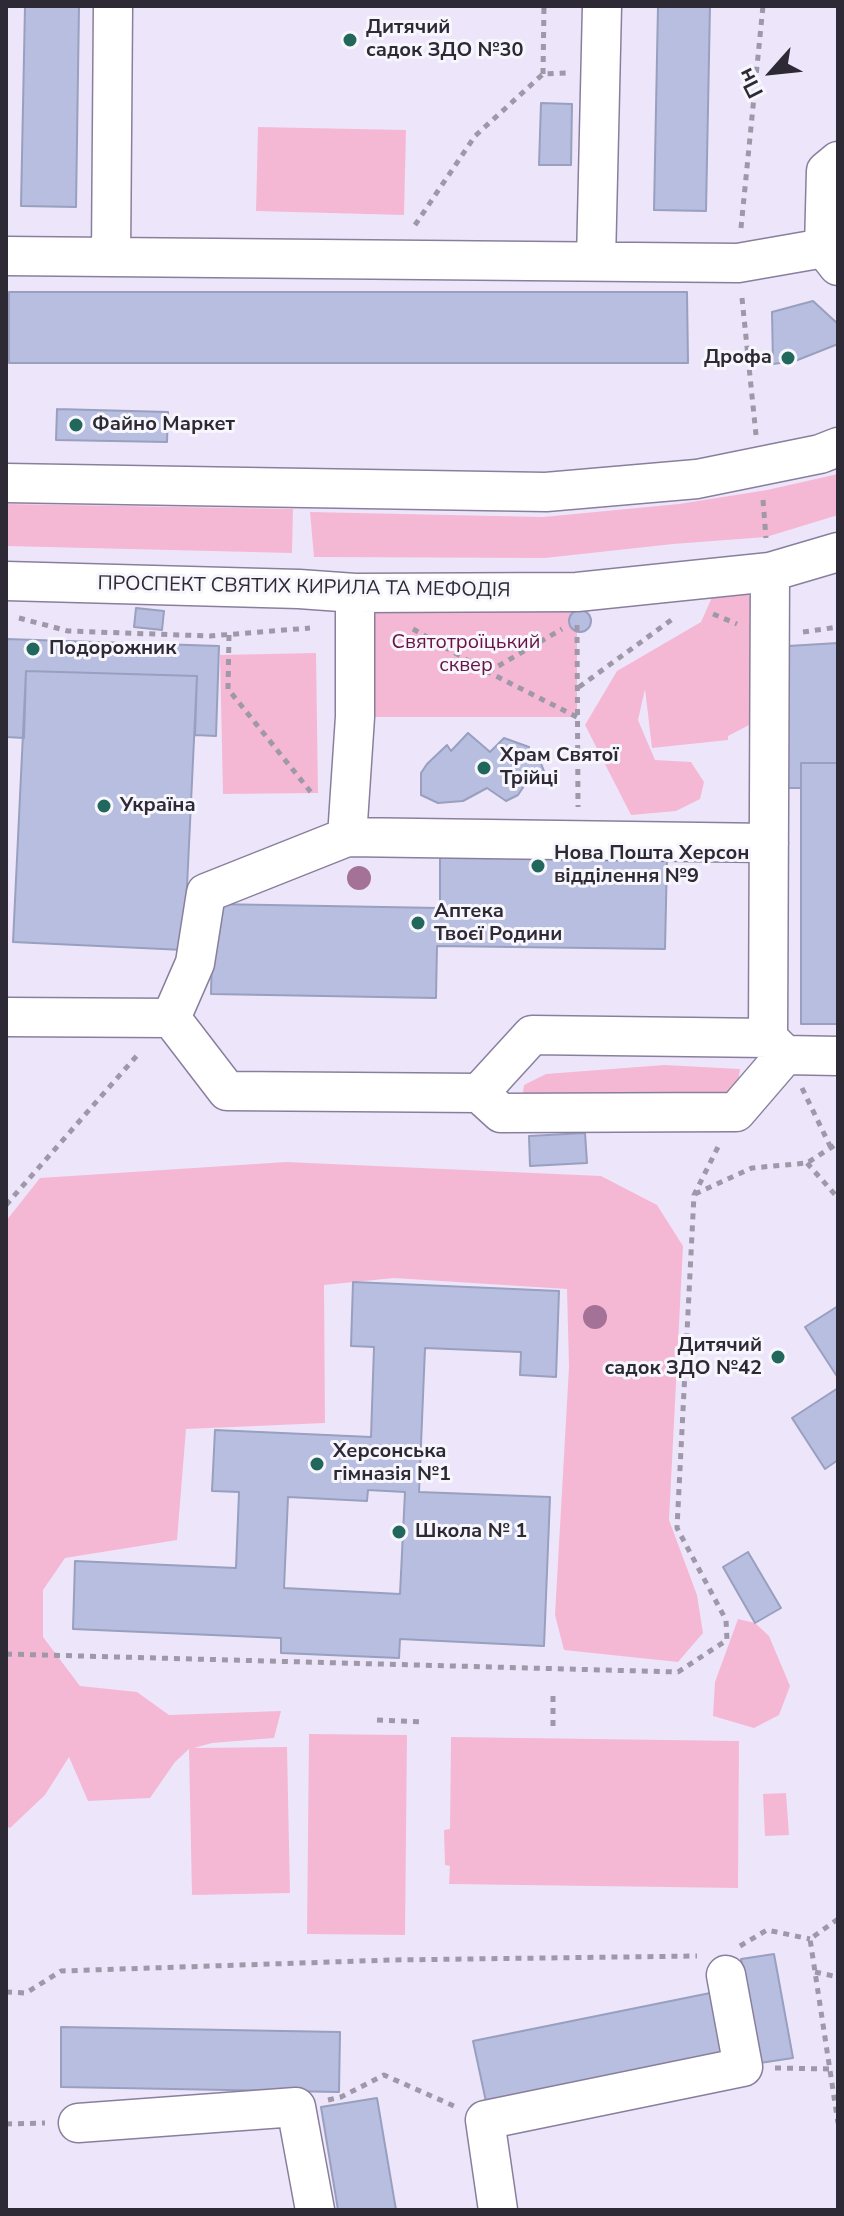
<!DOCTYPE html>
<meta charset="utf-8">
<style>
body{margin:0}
#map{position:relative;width:844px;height:2216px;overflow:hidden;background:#ede6fa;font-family:"Nunito Sans",sans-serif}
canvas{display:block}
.frame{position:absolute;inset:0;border:8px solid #2d2935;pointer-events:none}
.north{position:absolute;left:732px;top:32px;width:80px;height:80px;-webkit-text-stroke:6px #f8f6fd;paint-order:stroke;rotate:243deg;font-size:22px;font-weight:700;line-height:32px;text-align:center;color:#2d2935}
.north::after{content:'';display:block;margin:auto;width:28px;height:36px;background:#2d2935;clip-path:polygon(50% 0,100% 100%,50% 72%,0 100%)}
</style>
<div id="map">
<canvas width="844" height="2216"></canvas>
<div class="frame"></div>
<div class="north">Пн</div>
</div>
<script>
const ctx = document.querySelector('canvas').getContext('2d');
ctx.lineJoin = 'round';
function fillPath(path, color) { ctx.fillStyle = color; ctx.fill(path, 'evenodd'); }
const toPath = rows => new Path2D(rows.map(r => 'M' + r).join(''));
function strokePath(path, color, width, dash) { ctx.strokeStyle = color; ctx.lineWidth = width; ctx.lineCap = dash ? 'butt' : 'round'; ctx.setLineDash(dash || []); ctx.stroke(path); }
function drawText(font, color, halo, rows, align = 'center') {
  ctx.font = font + ' "Nunito Sans",sans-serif'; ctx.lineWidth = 6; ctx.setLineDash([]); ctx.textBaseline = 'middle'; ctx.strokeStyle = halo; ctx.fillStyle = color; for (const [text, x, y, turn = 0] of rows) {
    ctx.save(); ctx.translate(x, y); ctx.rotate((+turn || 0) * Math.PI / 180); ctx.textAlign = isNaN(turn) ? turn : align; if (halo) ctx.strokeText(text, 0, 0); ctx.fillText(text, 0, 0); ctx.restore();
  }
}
fillPath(toPath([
 [258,127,406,130,404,215,256,211],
 [838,474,838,515,766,537,673,544,545,558,314,557,310,512,543,517,679,504,767,490],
 [6,504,293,509,292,553,6,546],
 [577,592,577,717,355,717,355,593],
 [747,592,759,616,755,722,728,736,728,740,652,748,645,689,638,720,655,760,691,762,704,782,700,799,676,811,631,815,585,725,617,671,701,622,713,595],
 [316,653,318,793,223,794,220,655],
 [664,1065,740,1069,735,1103,521,1106,524,1085,546,1074],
 [286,1162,601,1176,657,1205,683,1246,669,1520,697,1595,703,1633,678,1662,564,1650,555,1615,569,1367,567,1289,394,1278,324,1285,325,1423,186,1429,177,1540,65,1558,43,1590,43,1637,80,1686,137,1692,169,1715,281,1711,274,1738,212,1743,194,1748,287,1747,290,1893,192,1895,189,1749,175,1762,150,1798,88,1801,69,1757,45,1795,10,1828,6,1826,6,1221,40,1178],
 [738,1619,755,1623,769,1636,790,1686,779,1715,754,1728,713,1716,715,1682],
 [309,1734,407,1735,405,1935,307,1934],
 [451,1737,739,1741,738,1888,449,1884,450,1866,445,1865,444,1830,450,1829],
 [786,1793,789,1835,765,1836,763,1794]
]), '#f5b8d4');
const building = toPath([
 [25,6,79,6,76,207,21,206,25,6],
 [658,6,710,6,706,211,654,210,658,6],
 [541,103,572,104,571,165,539,165,541,103],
 [9,292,687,292,688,363,9,363,9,292],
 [813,301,838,324,838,344,795,361,773,364,772,312,813,301],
 [57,409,168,412,167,442,56,440,57,409],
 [136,608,164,611,162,630,134,627,136,608],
 '569 621a11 11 0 1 1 22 0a11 11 0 1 1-22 0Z',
 [6,639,219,646,216,736,195,735,197,676,26,671,24,738,6,737,6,639],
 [838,643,838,763,801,763,801,788,784,788,788,646,838,643],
 [26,671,197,676,184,950,13,942,26,671],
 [468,733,490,752,504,738,529,747,529,758,540,761,544,771,537,782,528,780,518,795,506,801,487,788,463,801,438,803,421,795,421,773,427,764,447,745,451,751,468,733],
 [801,763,838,763,838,1024,801,1024,801,763],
 [440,854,667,858,665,949,437,946,436,998,211,994,213,904,440,908,440,854],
 [585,1133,587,1163,530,1166,529,1136,585,1133],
 [353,1282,559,1291,556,1377,520,1375,521,1352,425,1348,419,1492,550,1497,544,1646,400,1639,399,1658,281,1653,281,1638,73,1629,75,1561,236,1568,239,1492,212,1491,215,1430,371,1437,374,1347,351,1346,353,1282],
 [368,1490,405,1492,400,1594,284,1588,288,1497,367,1501,368,1490],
 [838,1306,838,1378,805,1327,838,1306],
 [838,1388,838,1460,825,1469,792,1418,838,1388],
 [748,1552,781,1608,755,1623,723,1567,748,1552],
 [774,1954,793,2058,760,2063,741,1959,774,1954],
 [720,1991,734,2060,488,2111,473,2041,720,1991],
 [61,2027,340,2032,339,2092,61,2087,61,2027],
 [377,2098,396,2210,338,2210,321,2107,377,2098]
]);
fillPath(building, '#b8bedf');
strokePath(building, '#999fbf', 2);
const minor = toPath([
 [824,248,826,171,838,161],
 [6,256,738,263,824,248,838,266],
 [111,257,113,6],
 [596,261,602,6],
 [6,483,546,492,697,479,820,454,838,447],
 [6,581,299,589,355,593,577,592,770,572,838,552],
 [347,837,769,843],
 [6,1017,171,1018,195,963,206,893,347,837,355,717,355,593],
 [171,1018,227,1091,479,1093,532,1035,768,1038,770,572],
 [768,1038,785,1055,838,1056],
 [479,1093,501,1113,736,1112,785,1055],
 [78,2123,296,2107,315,2210],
 [498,2210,485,2120,743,2067,726,1975]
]);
strokePath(minor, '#897f9d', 41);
strokePath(toPath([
 [543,74,544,6],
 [415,225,475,136,543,74,566,73],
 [741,228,763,6],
 [742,298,756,435],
 [763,500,766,538],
 [713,614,737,624],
 [19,618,68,631,210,636,310,628],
 [577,625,578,807],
 [413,629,488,672,577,717],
 [803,632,838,627],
 [229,635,228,689,314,796],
 [488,672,562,629],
 [579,687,674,618],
 [802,1088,831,1148],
 [807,1163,838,1198],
 [695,1194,752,1168,807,1163,838,1143],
 [6,1205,140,1052],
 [6,1654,678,1672,727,1640,726,1620,677,1528,694,1195,719,1145],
 [553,1696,553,1727],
 [377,1720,423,1722],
 [838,1919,810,1939,838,2123],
 [740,1946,767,1930,810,1939],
 [815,1972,838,1977],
 [6,1992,26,1993,61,1971,391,1960,697,1956],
 [775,2068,830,2069],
 [328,2100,341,2097,384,2075,454,2106],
 [6,2124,45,2123]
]), '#9e98a9', 5, [6, 6]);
strokePath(minor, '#fff', 38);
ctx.fillStyle = '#a47296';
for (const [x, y] of [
 [359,878],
 [595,1317]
]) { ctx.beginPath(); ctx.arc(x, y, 12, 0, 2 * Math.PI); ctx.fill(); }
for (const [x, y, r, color] of [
 [350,40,8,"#21675b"],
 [788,358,8,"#21675b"],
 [76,425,8,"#21675b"],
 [33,649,8,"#21675b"],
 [484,768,8,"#21675b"],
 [104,806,8,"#21675b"],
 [538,866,8,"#21675b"],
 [418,923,8,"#21675b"],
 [778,1357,8,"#21675b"],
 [317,1464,8,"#21675b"],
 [399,1532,8,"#21675b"]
]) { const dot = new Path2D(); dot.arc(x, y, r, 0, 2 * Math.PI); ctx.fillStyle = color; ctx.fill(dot); strokePath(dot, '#f8f6fd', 3); }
drawText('bold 20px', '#2d2935', '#f8f6fd', [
 ["Дитячий",366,28],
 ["садок ЗДО №30",366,51],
 ["Дрофа",772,358,"right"],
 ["Файно Маркет",92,425],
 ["Подорожник",49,649],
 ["Храм Святої",500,756],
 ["Трійці",500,779],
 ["Україна",120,806],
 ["Нова Пошта Херсон",554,854],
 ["відділення №9",554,877],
 ["Аптека",434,912],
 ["Твоєї Родини",434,935],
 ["Дитячий",762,1346,"right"],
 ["садок ЗДО №42",762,1369,"right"],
 ["Херсонська",333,1452],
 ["гімназія №1",333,1475],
 ["Школа № 1",415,1532]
], 'left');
drawText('20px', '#2d2935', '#f8f6fd', [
 ["ПРОСПЕКТ СВЯТИХ КИРИЛА ТА МЕФОДІЯ",304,588,1]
]);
drawText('20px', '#681345', '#f8f6fd', [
 ["Святотроїцький",466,643],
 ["сквер",466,666]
]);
</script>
